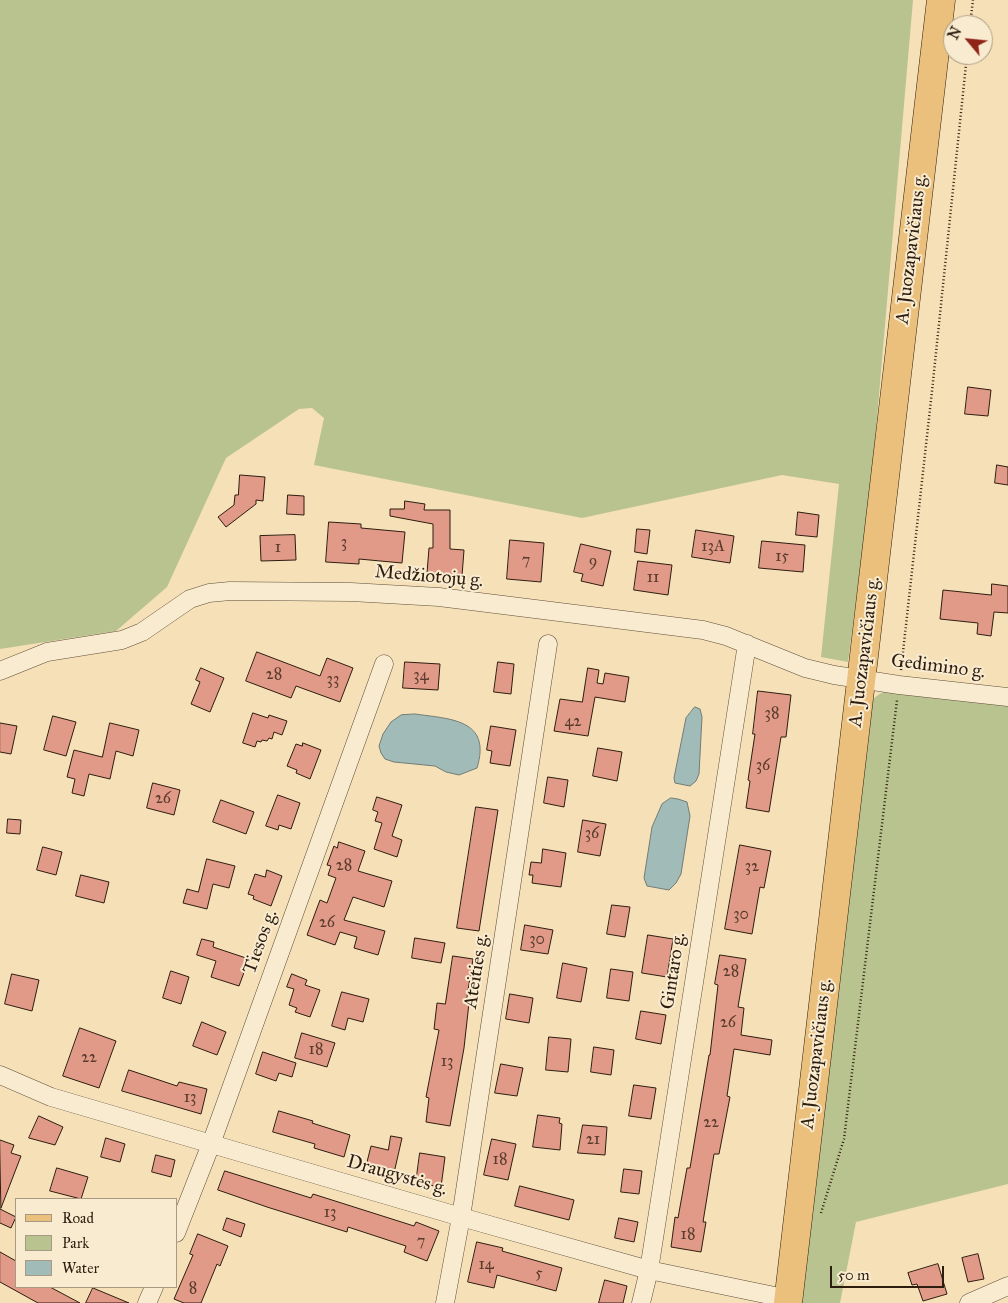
<!DOCTYPE html>
<meta charset="utf-8">
<style>
body{margin:0}
#map{position:relative;width:1008px;height:1303px;overflow:hidden;background:#f6e0b7;font-family:"IM FELL Great Primer",serif}
canvas{display:block}
.legend{position:absolute;left:15px;top:1198px;width:162px;height:90px;box-sizing:border-box;background:#f9ebd0;border:1px solid #a79983;margin:0;padding:6px 9px;list-style:none;font-size:15px;color:#2d1d0f}
.legend li{display:flex;align-items:center;gap:10px;height:25px}
.legend b{width:25px;border:1px solid #a79983}
.north{position:absolute;left:943px;top:15px;width:50px;height:50px;box-sizing:border-box;background:#f9ebd0;border:1px solid #a79983;border-radius:50%;rotate:298deg;font-size:14px;font-weight:700;line-height:20px;text-align:center;color:#2d1d0f}
.north::after{content:'';display:block;margin:auto;width:18px;height:22px;background:#8f2418;clip-path:polygon(50% 0,100% 100%,50% 72%,0 100%)}
.scale{position:absolute;left:830px;top:1266px;width:114px;height:22px;box-sizing:border-box;border:2px solid #2d1d0f;border-top:0;padding-left:6px;font-size:15px;line-height:18px;white-space:nowrap;color:#2d1d0f;-webkit-text-stroke:4px #f9ebd0;paint-order:stroke}
</style>
<div id="map">
<canvas width="1008" height="1303"></canvas>
<ul class="legend">
<li><b style="height:6px;background:#ebc07c"></b>Road</li>
<li><b style="height:14px;background:#b9c390"></b>Park</li>
<li><b style="height:14px;background:#a0bbb8"></b>Water</li>
</ul>
<div class="north">N</div>
<div class="scale">50 m</div>
</div>
<script>
const c = document.querySelector('canvas').getContext('2d');
c.lineJoin = 'round';
function paint(path, color) { c.fillStyle = color; c.fill(path, 'evenodd'); }
function trace(path, color, width, dash) { c.strokeStyle = color; c.lineWidth = width; c.lineCap = dash ? 'butt' : 'round'; c.setLineDash(dash || []); c.stroke(path); }
function drawText(font, color, halo, rows, align = 'center') {
  c.font = font + ' "IM FELL Great Primer",serif'; c.lineWidth = 4; c.setLineDash([]); c.textBaseline = 'middle'; c.strokeStyle = halo; c.fillStyle = color; for (const [text, x, y, turn = 0] of rows) {
    c.save(); c.translate(x, y); c.rotate((+turn || 0) * Math.PI / 180); c.textAlign = isNaN(turn) ? turn : align; if (halo) c.strokeText(text, 0, 0); c.fillText(text, 0, 0); c.restore();
  }
}
paint(new Path2D(`
 M0,0H913L872,476L848,662L821,657L839,484L782,475L582,518L314,465L324,418L312,408L299,409L226,458L167,587L116,631L0,649Z
 M889,691L1008,706V1184L856,1222L840,1303H801L869,705C875,697 879,692 889,691Z`), '#b9c390');
const water = new Path2D(`
 M695,707L700,709L702,717L699,774L696,781L690,786L675,783L674,778L686,718Z
 M415,714C450,719 492,719 477,768L459,775L446,772L435,766L394,762L385,759L381,753L379,746L383,734L391,722L401,715Z
 M671,798L678,799L687,802L690,816L681,874L676,883L669,890L647,886L644,878L652,827L662,804Z`);
paint(water, '#a0bbb8');
trace(water, '#727c74', 1);
const building = new Path2D(`
 M968,387L991,390L988,416L965,414Z
 M997,465L1008,467V485L995,483Z
 M240,475L265,477L263,501L256,500V504L226,527L218,517L234,505L235,495H238Z
 M288,495L304,496V515L287,514Z
 M405,501L425,504L424,510H450V549L464,550L462,576L427,573L429,548H433V524L390,516V509H404Z
 M798,512L819,515L817,537L796,535Z
 M329,522L361,524V528L405,532L402,563L359,559V564L326,562Z
 M637,529L650,530L647,554L635,552Z
 M696,530L734,536L730,563L692,557Z
 M295,535L296,560L261,561L260,536Z
 M510,540L544,543L541,582L507,579Z
 M762,541L805,545L803,572L759,568Z
 M581,544L611,551L603,586L581,581L583,574L574,572Z
 M638,561L672,565L668,595L634,590Z
 M992,584L1008,586V613L994,612L991,636L977,634L978,623L940,619L943,590L991,595Z
 M257,652L320,676L327,658L353,668L340,702L296,686L291,698L246,681Z
 M405,662L440,664L438,690L403,688Z
 M498,662L514,664L511,694L494,692Z
 M201,668L224,678L210,712L191,704L200,682L196,680Z
 M588,668L599,670L597,683L603,684L605,673L629,677L625,702L595,697L588,736L554,731L560,699L582,702Z
 M758,691L791,695L786,737H781L769,812L746,808L750,781L748,780L755,734H753Z
 M253,713L268,718L269,715L287,721L282,735L274,732L272,739L269,738L267,741L262,740L261,742L257,741L255,747L243,743Z
 M53,716L76,722L66,756L44,750Z
 M0,723L17,726L11,754L0,752Z
 M110,723L139,730L133,756L116,751L110,779L89,774L84,796L72,793L75,779L67,777L74,750L102,757Z
 M491,726L516,730L510,766L490,763L492,751L487,750Z
 M303,743L321,750L310,779L296,773L297,770L287,766L296,744L302,746Z
 M598,748L622,752L617,781L593,776Z
 M548,777L568,780L564,807L544,803Z
 M153,783L180,790L174,815L147,808Z
 M278,795L300,803L291,829L279,825L278,830L266,826Z
 M377,797L402,805L392,836L402,840L397,857L374,849L382,823L375,821L378,812L373,810Z
 M221,800L254,812L246,834L213,822Z
 M476,807L498,810L479,931L457,928Z
 M8,819L21,820L20,834L7,833Z
 M583,820L606,824L600,856L578,852Z
 M339,842L365,851L358,871L392,881L384,907L353,897L344,920L385,931L378,955L354,948L357,937L340,932L335,945L307,935L320,900L327,903L336,878L328,875L331,866L327,865L334,846L337,848Z
 M740,845L771,851L764,888L760,887L752,934L725,929Z
 M43,847L62,852L56,875L37,870Z
 M543,849L566,853L561,887L532,883L533,875H529L531,862L541,863Z
 M207,859L235,866L229,888L213,884L207,909L183,903L187,889L198,892Z
 M267,870L282,876L271,906L253,899L254,896L248,894L255,874L265,877Z
 M81,875L109,882L104,903L76,896Z
 M612,905L630,907L625,937L607,934Z
 M525,925L553,930L548,954L521,950Z
 M648,935L673,939L667,977L642,973Z
 M415,938L445,943L441,963L412,958Z
 M202,939L214,942L213,947L249,959L239,986L211,977L216,961L197,955Z
 M720,955L746,959L738,1007L744,1008L741,1035L772,1040L770,1055L734,1049L727,1096L730,1097L719,1154H714L703,1222H706L701,1252L671,1247L675,1217L678,1218L687,1168H690L709,1055H710L718,985L715,984Z
 M453,956L473,959L466,1003H469L464,1048L450,1126L426,1122L429,1098L426,1097L439,1030L434,1029L437,1003L445,1004Z
 M563,963L587,968L581,1002L557,998Z
 M611,969L633,972L629,1001L607,998Z
 M171,971L189,977L181,1004L163,998Z
 M12,974L39,980L32,1011L5,1004Z
 M292,974L307,980L305,985L320,990L310,1017L295,1012L297,1008L289,1005L294,989L287,987Z
 M342,992L369,999L363,1022L348,1018L345,1030L332,1026Z
 M510,994L533,998L529,1023L506,1019Z
 M641,1011L666,1015L661,1044L636,1039Z
 M202,1022L226,1032L217,1055L193,1046Z
 M80,1028L116,1041L99,1088L63,1076Z
 M302,1033L335,1043L327,1067L295,1058Z
 M549,1037L571,1039L568,1072L546,1070Z
 M594,1047L614,1050L611,1075L591,1072Z
 M263,1052L296,1063L292,1077L279,1073L276,1081L256,1074Z
 M501,1064L523,1068L517,1096L495,1093Z
 M129,1070L177,1086L179,1082L207,1089L201,1114L122,1091Z
 M634,1085L656,1088L651,1119L629,1116Z
 M279,1111L313,1121L312,1123L350,1135L344,1157L314,1148L315,1144L273,1132Z
 M538,1115L560,1118L559,1123L562,1124L560,1150L533,1147Z
 M39,1116L63,1127L55,1145L29,1138Z
 M583,1125L607,1127L605,1155L578,1153Z
 M391,1136L402,1138L394,1173L366,1166L371,1146L388,1150Z
 M106,1138L125,1144L120,1162L101,1157Z
 M492,1139L516,1144L508,1180L484,1175Z
 M0,1140L14,1145L11,1153L21,1156L1,1208Z
 M420,1153L445,1157L441,1187L416,1183Z
 M156,1155L175,1160L171,1177L152,1172Z
 M57,1168L88,1177L81,1199L50,1191Z
 M624,1169L642,1171L639,1194L621,1192Z
 M225,1171L311,1198L313,1194L414,1226L416,1222L439,1231L427,1261L404,1252L406,1246L348,1227L347,1232L267,1207L218,1190Z
 M520,1186L574,1200L569,1220L515,1206Z
 M0,1209L16,1217L11,1228L0,1223Z
 M227,1218L245,1224L241,1237L223,1230Z
 M619,1218L638,1222L634,1242L615,1238Z
 M198,1234L228,1246L220,1266L217,1264L201,1303H184L174,1299L193,1255L190,1254Z
 M477,1242L503,1248L502,1251L562,1268L556,1291L497,1275L494,1288L468,1282Z
 M0,1252L16,1261V1287H50L80,1303H38L0,1282Z
 M978,1254L984,1279L968,1282L962,1258Z
 M938,1264L947,1294L923,1301L917,1284L912,1285L908,1273Z
 M605,1280L627,1286L623,1303H599Z
 M93,1288L129,1303H86Z`);
paint(building, '#e19a87');
trace(building, '#2d1d0f', 1);
const minor = new Path2D(`
 M0,671L47,652L122,640L142,632L190,599L209,593L230,591L351,592L439,597L703,630L726,636L805,668L834,675L899,685L1008,697
 M0,1075L51,1097L461,1217L649,1270L789,1299
 M176,1233L211,1144L384,664
 M147,1303L154,1287
 M445,1303L461,1217L548,644
 M641,1303L649,1270L747,644
 M969,1303L1008,1286`);
const primary = new Path2D(`
 M788,1303L941,0`);
trace(minor, '#5f4e39', 19);
trace(primary, '#2d1d0f', 29);
trace(new Path2D(`
 M970,25L973,0
 M901,670L932,391L967,55
 M821,1213L844,1139L897,700`), '#2d1d0f', 2.5, [1, 2.5]);
trace(minor, '#f9ebd0', 18);
trace(primary, '#ebc07c', 28);
drawText('16px', '#5a3c2d', null, [
 ["3",344,543],
 ["13A",713,547],
 ["1",278,548],
 ["15",782,557],
 ["7",526,561],
 ["9",593,562],
 ["11",653,578],
 ["28",274,675],
 ["34",421,676],
 ["33",333,680],
 ["38",772,714],
 ["42",573,722],
 ["36",763,766],
 ["26",163,799],
 ["36",592,834],
 ["28",344,866],
 ["32",752,867],
 ["30",741,915],
 ["26",327,923],
 ["30",537,940],
 ["28",731,972],
 ["26",728,1023],
 ["18",316,1050],
 ["22",89,1058],
 ["13",447,1062],
 ["13",190,1098],
 ["22",711,1123],
 ["21",593,1140],
 ["18",500,1160],
 ["13",330,1213],
 ["18",688,1235],
 ["7",421,1242],
 ["14",486,1265],
 ["5",539,1274],
 ["8",193,1289]
]);
drawText('19px', '#2d1d0f', '#f9ebd0', [
 ["A. Juozapavičiaus g.",912,249,-83],
 ["Medžiotojų g.",429,577,5],
 ["A. Juozapavičiaus g.",865,652,-83],
 ["Gedimino g.",938,667,7],
 ["Tiesos g.",261,942,-70],
 ["Ateities g.",477,971,-81],
 ["Gintaro g.",674,971,-81],
 ["A. Juozapavičiaus g.",817,1054,-83],
 ["Draugystės g.",397,1176,16]
]);
</script>
